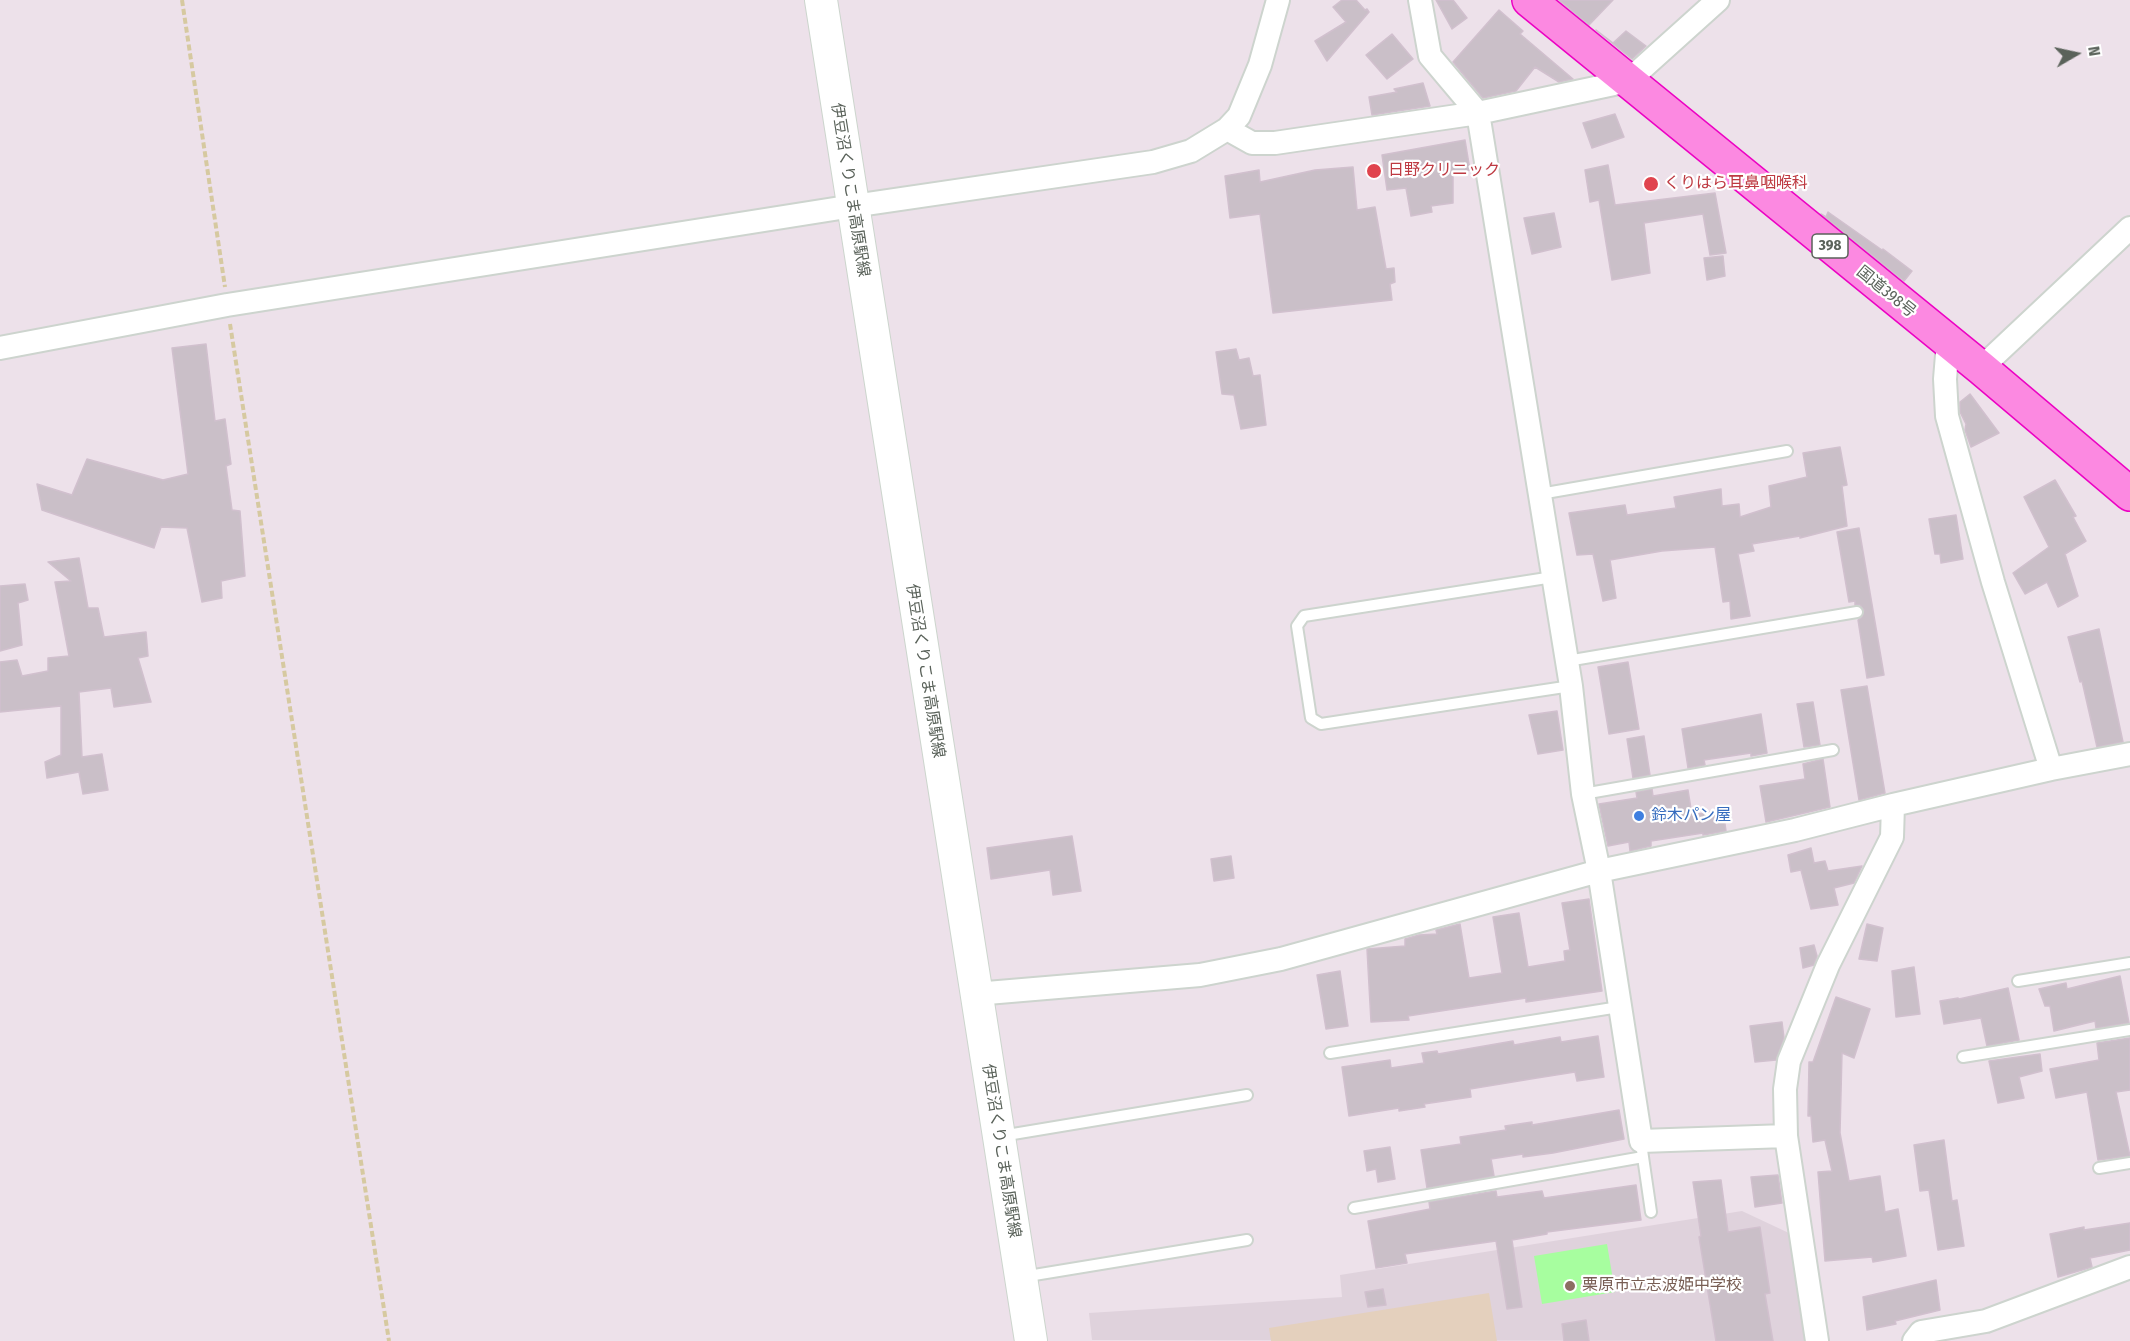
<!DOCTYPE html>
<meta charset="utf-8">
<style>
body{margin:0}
#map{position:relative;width:2130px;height:1341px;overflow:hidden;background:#ede1ea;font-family:"Fira Sans Condensed",sans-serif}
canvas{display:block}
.north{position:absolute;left:2046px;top:24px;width:60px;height:60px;-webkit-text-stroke:4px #fff;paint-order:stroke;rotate:81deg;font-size:16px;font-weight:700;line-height:24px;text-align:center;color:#5a625a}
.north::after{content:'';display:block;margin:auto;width:21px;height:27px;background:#5a625a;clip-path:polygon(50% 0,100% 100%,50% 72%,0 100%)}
</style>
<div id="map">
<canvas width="2130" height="1341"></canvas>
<div class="north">N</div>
</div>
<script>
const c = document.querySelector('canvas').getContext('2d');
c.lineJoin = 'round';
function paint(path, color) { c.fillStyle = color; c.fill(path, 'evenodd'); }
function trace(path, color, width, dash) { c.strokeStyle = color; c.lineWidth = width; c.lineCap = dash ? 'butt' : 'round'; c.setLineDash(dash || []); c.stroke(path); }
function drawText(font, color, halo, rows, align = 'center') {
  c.font = font + ' "Fira Sans Condensed","Noto Sans JP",sans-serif'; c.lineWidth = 4.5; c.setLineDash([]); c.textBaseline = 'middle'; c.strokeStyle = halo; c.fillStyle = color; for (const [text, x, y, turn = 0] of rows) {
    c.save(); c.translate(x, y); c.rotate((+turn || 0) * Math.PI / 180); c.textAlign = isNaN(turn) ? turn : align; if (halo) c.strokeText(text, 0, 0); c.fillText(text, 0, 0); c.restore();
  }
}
paint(new Path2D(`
 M1742,1211L1791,1234L1807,1341L1092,1340L1089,1313L1342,1297L1340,1275Z`), '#dfd2dc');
paint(new Path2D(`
 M1489,1293L1497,1341H1271L1269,1328Z`), '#e4d0bd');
paint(new Path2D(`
 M1607,1244L1615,1292L1542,1304L1534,1256Z`), '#a7fe9f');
const building = new Path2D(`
 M1342,0H1356L1365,10L1367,9L1369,12L1327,61L1315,41L1346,22L1333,7Z
 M1436,0H1453L1467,18L1452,29Z
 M1559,0H1613L1589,25Z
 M1499,10L1523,31L1520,34L1573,79L1559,82L1535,67L1516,91L1483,98L1453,62Z
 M1596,30L1613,43L1626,31L1646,46L1632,59Z
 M1392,34L1413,59L1387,79L1366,55Z
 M1423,83L1430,106L1372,115L1369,97L1397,92L1394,89Z
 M1615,114L1624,137L1592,148L1583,123Z
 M1465,140L1470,170L1453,173V203L1431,206L1432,212L1411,216L1406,188L1387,190L1382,155Z
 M1608,165L1615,205L1715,193L1726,253L1710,255L1703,214L1644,223L1650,273L1612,280L1599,200L1590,202L1585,170Z
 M1353,167L1357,210L1375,207L1386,269L1394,268L1395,282L1390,284L1392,300L1273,313L1260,214L1230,218L1225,176L1259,170L1260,182L1315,170Z
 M1828,212L1882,250L1883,249L1912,271L1904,281L1821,214L1826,217Z
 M1554,213L1561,247L1532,254L1524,218Z
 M1723,256L1725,276L1707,280L1704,258Z
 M206,344L215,421L225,419L231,464L226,466L232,510L240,511L245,576L221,581L222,598L202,602L187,528L161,527L154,548L42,510L37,484L72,495L87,459L163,480L188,474L172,348Z
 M1236,349L1239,360L1249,358L1253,376L1260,375L1266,425L1241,429L1234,395L1222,394L1216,352Z
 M1970,394L1999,433L1971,447L1965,430L1966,424L1960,412V402Z
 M1840,447L1847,485L1842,486L1847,526L1800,538V536L1752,544L1754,551L1738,554L1750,616L1731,619L1730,601L1723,602L1715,547L1662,551L1610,560L1616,598L1603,601L1593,554L1577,555L1569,513L1625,505L1627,515L1676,508L1674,497L1721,489L1722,506L1739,504L1740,517L1771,507L1769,486L1807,477L1803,453Z
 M2055,480L2076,516L2073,517L2086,541L2065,554L2078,596L2058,607L2047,582L2025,594L2013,573L2049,547L2024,497Z
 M1956,515L1963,559L1941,563L1940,554H1935L1929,519Z
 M1859,528L1884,675L1867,678L1858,620L1862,617L1864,610L1860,605H1855V601L1849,602L1837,532Z
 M79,558L88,608H98L104,637L146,632L148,656L138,658L151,702L114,707L111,688L79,692L82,757L102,754L108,790L83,794L79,772L47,778L45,762L61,755V706L0,712V662L17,660L22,676L48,671V658L69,656L55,582L71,581L48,562Z
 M25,584L28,600L18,603L22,645L0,651V586Z
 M2099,629L2123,742L2097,747L2082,681L2080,682L2068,637Z
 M1628,662L1639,729L1609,734L1598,667Z
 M1867,686L1885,793L1859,800L1841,690Z
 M1813,702L1820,745L1804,747L1797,704Z
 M1557,711L1563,750L1538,754L1529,715Z
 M1761,714L1767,753L1751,756V753L1704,760L1705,765L1688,768L1682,729Z
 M1644,736L1650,775L1633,778L1627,739Z
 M1823,759L1830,807L1766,822L1760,786L1805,779L1803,764Z
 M1652,789L1653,796L1688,790L1692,815L1723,810L1726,831L1703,835V833L1651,841V846L1630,851L1629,842L1608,846L1599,804L1637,798L1636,792Z
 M1072,836L1081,891L1053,895L1050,870L991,879L987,848Z
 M1811,848L1814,863L1825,861L1828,871L1862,866L1854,883L1834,888L1838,905L1811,909L1801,870L1791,872L1788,855Z
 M1231,856L1234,878L1214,881L1211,859Z
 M1589,899L1602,991L1526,1002V998L1408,1016L1409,1020L1371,1022L1367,949L1405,946V939L1419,935L1437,934L1436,930L1460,924L1469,978L1502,973L1493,917L1519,913L1528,967L1565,961L1564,951L1570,950L1562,903Z
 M1867,924L1883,928L1877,961L1859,959Z
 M1814,945L1817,956L1814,965L1803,968L1800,948Z
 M1914,967L1920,1014L1896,1017L1892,971Z
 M1340,971L1348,1026L1326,1029L1317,975Z
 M2120,976L2129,1023L2096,1028L2095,1021L2054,1031L2050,1006H2045L2039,989L2066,983L2067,989Z
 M2008,988L2019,1040L1987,1046L1981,1018L1944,1024L1940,1001L1958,998L1959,999Z
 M1836,997L1870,1009L1854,1058L1842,1053L1840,1133L1849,1181L1880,1176L1885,1212L1898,1209L1906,1256L1873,1262L1872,1257L1825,1261L1818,1172L1832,1171L1825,1140L1813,1142L1811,1116H1808L1809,1062H1813Z
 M1782,1022L1784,1038L1776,1060L1755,1062L1750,1026Z
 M1598,1036L1604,1077L1577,1081L1575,1072L1537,1078L1470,1089L1471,1097L1424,1104L1425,1107L1399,1111V1108L1349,1116L1342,1067L1390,1060L1391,1068L1424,1063L1422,1053L1437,1051L1438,1054L1513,1041L1514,1045L1560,1037L1561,1042Z
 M2130,1038V1090L2116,1092L2130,1156L2098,1160L2087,1092L2056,1098L2050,1069L2099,1060L2097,1043Z
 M2040,1054L2042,1071L2019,1077L2024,1098L1998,1103L1989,1061Z
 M1619,1110L1624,1139L1553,1153L1523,1157V1154L1491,1159L1494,1176L1427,1188L1421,1150L1461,1144L1460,1137L1506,1130L1505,1126L1532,1122V1125Z
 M1944,1140L1952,1201L1957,1200L1964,1246L1938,1250L1929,1190L1920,1191L1914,1145Z
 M1390,1147L1395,1179L1378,1182L1376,1169L1367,1171L1364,1151Z
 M1778,1175L1782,1203L1755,1207L1751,1177Z
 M1721,1180L1728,1232L1760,1227L1770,1293L1765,1294L1773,1341H1716L1699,1237L1701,1236L1693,1182Z
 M1636,1185L1641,1220L1547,1232V1234L1512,1240L1522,1307L1507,1309L1496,1241L1405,1254L1407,1263L1376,1268L1368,1221L1430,1209L1429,1202L1496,1191L1497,1197L1542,1191L1544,1198Z
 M2130,1223V1250L2090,1258L2092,1267L2058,1277L2050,1234L2084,1227V1230Z
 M1936,1280L1940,1310L1895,1321L1896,1324L1867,1330L1863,1297Z
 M1383,1289L1386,1305L1368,1307L1365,1292Z
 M1586,1320L1589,1341H1564L1562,1324Z`);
paint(building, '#cabfc8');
trace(building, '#d1c0ce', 1.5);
const lane = new Path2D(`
 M1540,494L1787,451
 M1553,577L1304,616L1297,626L1311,718L1321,724L1571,686
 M1567,661L1857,612
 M1583,794L1833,750
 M2018,981L2130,963
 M1330,1053L1619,1007
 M1963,1057L2130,1030
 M1001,1136L1247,1095
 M1642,1150L1651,1212
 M2099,1168L2130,1163
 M1354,1208L1643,1157
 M1022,1277L1247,1240`);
const street = new Path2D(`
 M1420,0L1430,56L1478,113L1571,686L1583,794L1599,871L1641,1141L1786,1136
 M1227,129L1252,143H1275L1478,113L1628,81L1718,0
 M1948,343L1945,379L1947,416L1993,582L2051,769
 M0,348L227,305L853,206L1153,162L1191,151L1227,129L1239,116L1260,65L1278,0
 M1981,368L2130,228
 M975,994L1200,975L1281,959L1599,871L1795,830L1893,805L2051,769L2130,754
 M1817,1341L1786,1136L1785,1089L1789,1061L1828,965L1892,837L1893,805
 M1914,1341L1921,1332L1986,1321L2130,1267`);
const secondary = new Path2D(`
 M821,0L1031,1341`);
const highway = new Path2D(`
 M1529,0L1981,368L2130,494`);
trace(lane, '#cdd4ce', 14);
trace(street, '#cdd4ce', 26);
trace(secondary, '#ccd5cd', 34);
trace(highway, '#ec02c3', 36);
trace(new Path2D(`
 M182,0L225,287
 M230,324L389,1341`), '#d6c9a0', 4, [6, 3]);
trace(lane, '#fff', 10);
trace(street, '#fff', 22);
trace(secondary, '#fff', 32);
trace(highway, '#fc89e1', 33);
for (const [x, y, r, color] of [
 [1374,171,8,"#e0444e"],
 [1651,184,8,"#e0444e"],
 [1639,816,6,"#3f7fe0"],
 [1570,1286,6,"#8d6e63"]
]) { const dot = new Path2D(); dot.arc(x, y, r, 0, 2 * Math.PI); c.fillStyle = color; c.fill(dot); trace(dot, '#fff', 2); }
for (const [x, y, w] of [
 [1830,246,36]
]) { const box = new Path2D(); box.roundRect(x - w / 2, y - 12, w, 24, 4.5); c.fillStyle = '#fff'; c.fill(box); trace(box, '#5a625a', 1.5); }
drawText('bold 15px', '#5a625a', null, [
 ["398",1830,246]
]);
drawText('16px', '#be3a42', '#fff', [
 ["日野クリニック",1388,171],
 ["くりはら耳鼻咽喉科",1664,184]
], 'left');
drawText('16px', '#5a625a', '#fff', [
 ["伊豆沼くりこま高原駅線",850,190,81],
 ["国道398号",1886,292,39],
 ["伊豆沼くりこま高原駅線",925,671,81],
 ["伊豆沼くりこま高原駅線",1001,1151,81]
]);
drawText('16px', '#366cbe', '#fff', [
 ["鈴木パン屋",1651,816]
], 'left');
drawText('16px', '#785e54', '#fff', [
 ["栗原市立志波姫中学校",1582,1286]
], 'left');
</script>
